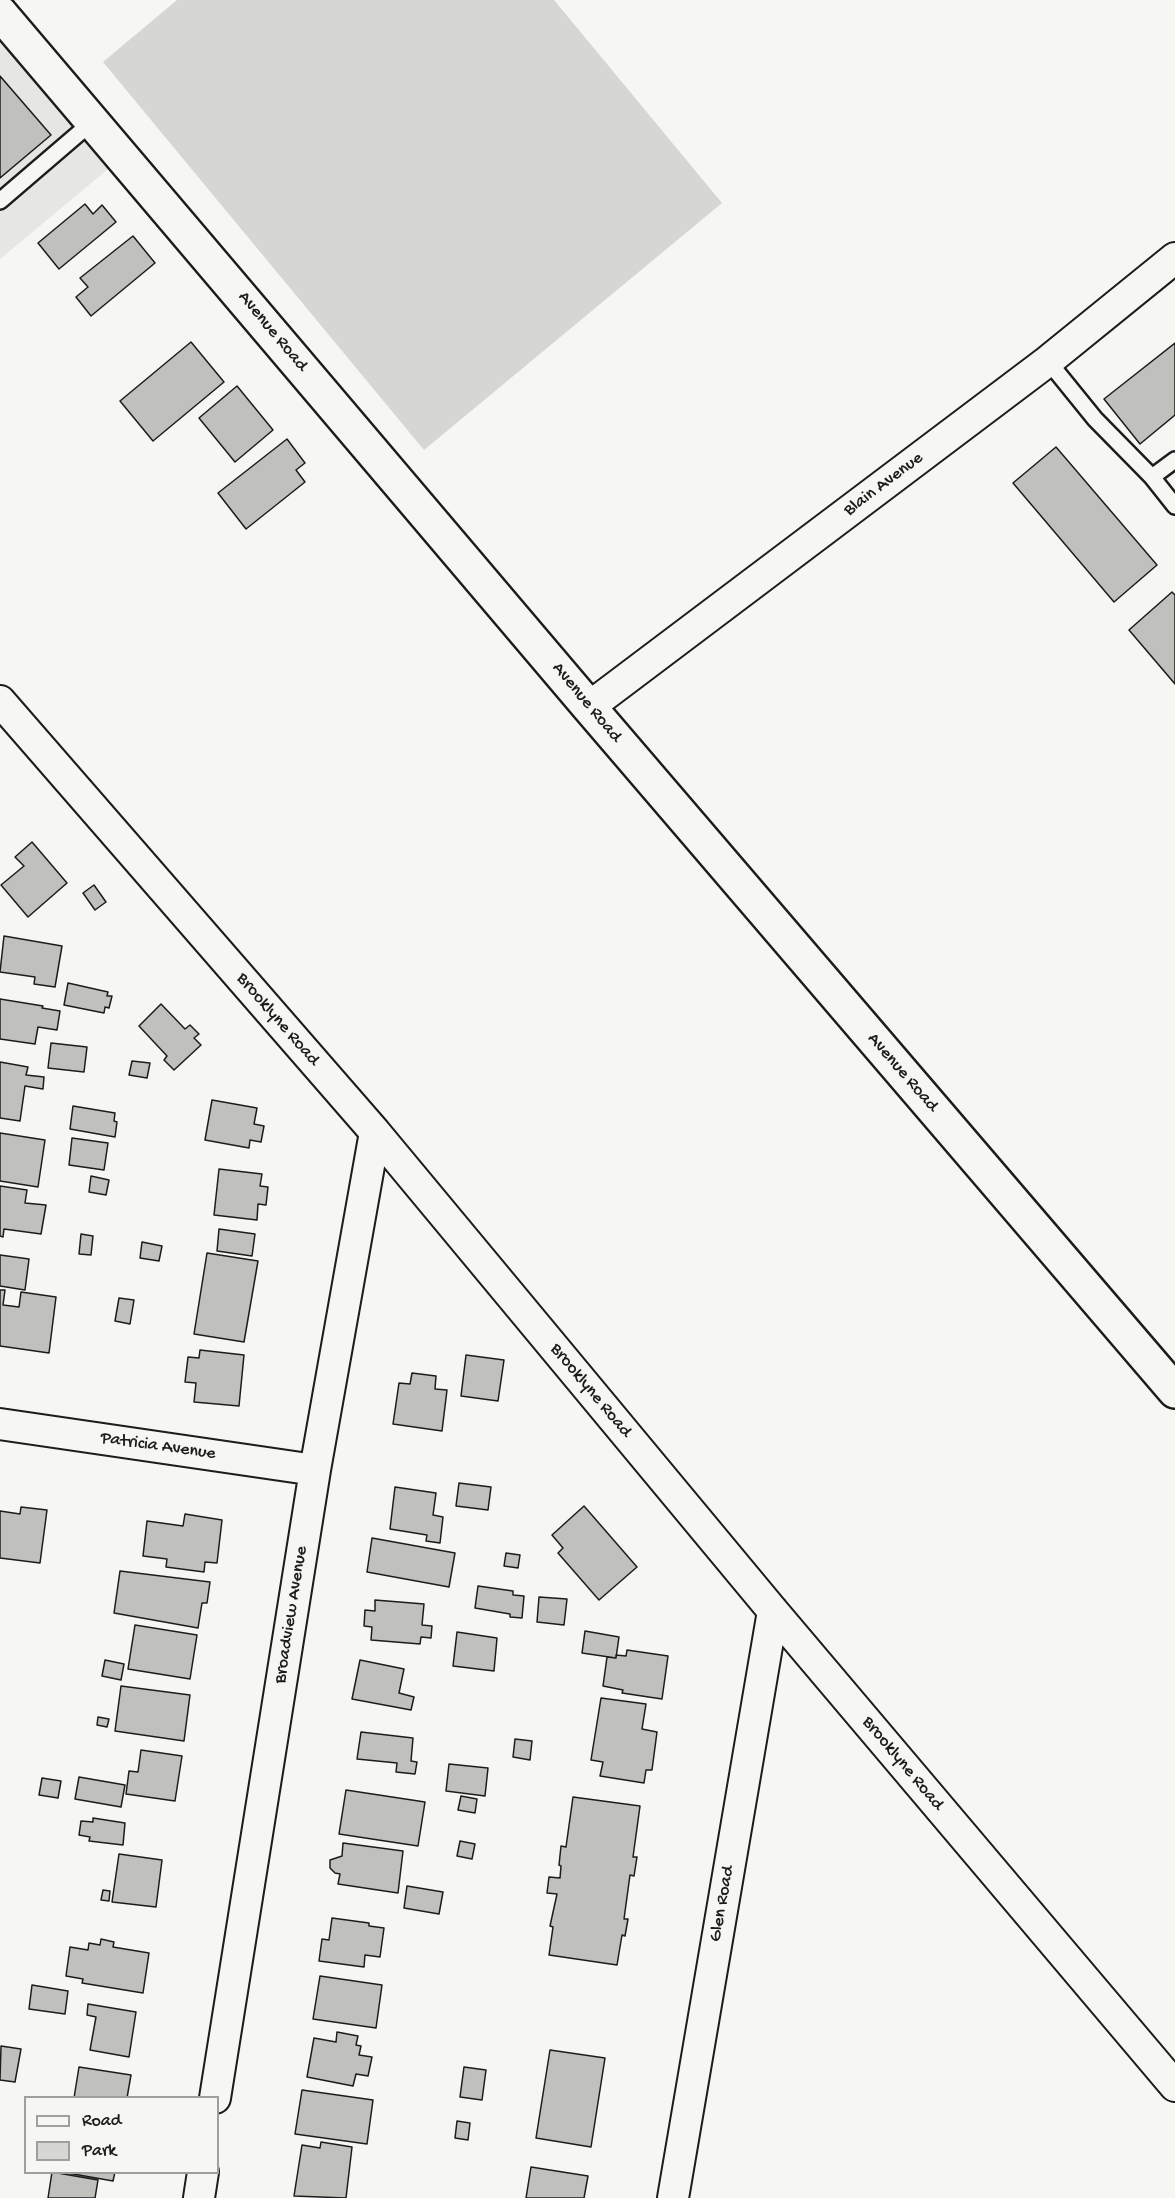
<!DOCTYPE html>
<style>
body{margin:0}
#map{position:relative;width:1175px;height:2198px;overflow:hidden;background:#f6f6f2;font-family:"Gochi Hand",sans-serif}
canvas{display:block}
.legend{position:absolute;left:24px;top:2096px;width:195px;height:78px;box-sizing:border-box;background:#f6f6f2;border:2px solid #9f9f9c;margin:0;padding:8px 10px;list-style:none;font-size:18px;color:#1c1c1c}
.legend li{display:flex;align-items:center;gap:12px;height:30px}
.legend b{width:30px;border:2px solid #9f9f9c}
</style>
<div id="map">
<canvas width="1175" height="2198"></canvas>
<ul class="legend">
<li><b style="height:8px;background:#f6f6f2"></b>Road</li>
<li><b style="height:16px;background:#d6d6d2"></b>Park</li>
</ul>
</div>
<script>
const c = document.querySelector('canvas').getContext('2d');
c.lineJoin = 'round';
function paint(path, color) { c.fillStyle = color; c.fill(path, 'evenodd'); }
function trace(path, color, width, dash) { c.strokeStyle = color; c.lineWidth = width; c.lineCap = dash ? 'butt' : 'round'; c.setLineDash(dash || []); c.stroke(path); }
function drawText(font, color, halo, rows, align = 'center') {
  c.font = font + ' "Gochi Hand",sans-serif'; c.lineWidth = 5; c.setLineDash([]); c.textBaseline = 'middle'; c.strokeStyle = halo; c.fillStyle = color; for (const [text, x, y, turn = 0] of rows) {
    c.save(); c.translate(x, y); c.rotate((+turn || 0) * Math.PI / 180); c.textAlign = isNaN(turn) ? turn : align; if (halo) c.strokeText(text, 0, 0); c.fillText(text, 0, 0); c.restore();
  }
}
paint(new Path2D(`
 M0,42L108,169L0,259Z`), '#e6e6e2');
paint(new Path2D(`
 M177,0H554L722,203L424,450L103,62Z`), '#d6d6d2');
const building = new Path2D(`
 M0,76L51,135L0,178Z
 M85,204L93,214L102,205L116,222L59,269L38,243Z
 M133,236L155,263L91,316L76,297L88,287L80,278Z
 M191,342L224,382L153,441L120,401Z
 M1175,343V415L1140,444L1104,399Z
 M237,386L273,430L235,462L199,418Z
 M287,439L305,463L296,470L305,482L246,529L218,493Z
 M1056,447L1157,565L1114,602L1013,483Z
 M1172,592L1175,595V684L1129,630Z
 M32,842L67,883L28,917L1,885L24,866L15,857Z
 M94,885L106,902L95,910L83,893Z
 M4,936L62,946L55,987L34,984L35,977L0,972Z
 M68,983L108,992L107,996H112L109,1008L105,1007L104,1013L64,1005Z
 M0,999L43,1006L42,1008L60,1011L57,1030L38,1027L35,1044L0,1039Z
 M161,1004L185,1029L190,1025L199,1034L194,1038L201,1045L174,1070L164,1060L167,1056L139,1026Z
 M51,1043L87,1047L84,1072L48,1068Z
 M132,1061L150,1063L147,1078L129,1075Z
 M0,1062L28,1067L26,1075L44,1077L43,1089L25,1086L20,1121L0,1118Z
 M212,1100L257,1108L254,1124L264,1126L261,1142L250,1140L249,1148L205,1140Z
 M73,1106L115,1113L114,1121L117,1122L115,1137L70,1129Z
 M0,1133L45,1140L38,1187L0,1181Z
 M72,1138L108,1143L104,1170L69,1165Z
 M219,1169L262,1174L260,1186L268,1187L266,1205L258,1204L257,1220L214,1215Z
 M91,1176L109,1180L106,1195L89,1192Z
 M0,1186L27,1190L25,1203L46,1205L41,1234L4,1229L3,1237L0,1236Z
 M219,1229L255,1234L252,1256L217,1251Z
 M81,1234L93,1236L91,1255L79,1254Z
 M142,1242L162,1246L159,1261L140,1258Z
 M207,1253L258,1261L244,1342L194,1334Z
 M0,1255L29,1259L25,1290L0,1286Z
 M0,1290H5L3,1305L19,1307L21,1292L56,1297L49,1353L0,1346Z
 M119,1298L134,1300L130,1324L115,1321Z
 M200,1350L244,1355L239,1406L194,1402L196,1383L185,1382L188,1357L199,1358Z
 M466,1355L504,1360L498,1401L461,1396Z
 M412,1373L436,1376L435,1389L447,1390L442,1431L393,1424L399,1383L410,1384Z
 M459,1483L491,1487L488,1510L456,1506Z
 M395,1487L436,1493L433,1515L443,1517L440,1543L426,1541L427,1535L390,1529Z
 M584,1506L637,1567L599,1600L558,1553L563,1548L552,1535Z
 M21,1507L47,1510L40,1563L0,1558V1511L20,1514Z
 M185,1514L222,1520L217,1563L205,1562L204,1572L166,1567L167,1559L143,1556L147,1521L183,1526Z
 M372,1538L455,1553L449,1587L367,1572Z
 M506,1553L520,1555L518,1568L504,1566Z
 M120,1571L210,1582L207,1603H202L198,1628L114,1613Z
 M478,1586L513,1591V1595L524,1596L522,1618L510,1617V1614L475,1608Z
 M539,1597L567,1599L564,1625L537,1622Z
 M375,1600L424,1604L422,1625L432,1626L431,1638L421,1637L420,1644L371,1640L372,1627L364,1626L365,1610L375,1611Z
 M135,1625L197,1635L190,1679L128,1669Z
 M585,1631L619,1637L616,1658L582,1653Z
 M457,1632L497,1638L494,1671L453,1666Z
 M627,1650L668,1656L662,1699L622,1693L623,1690L603,1686L607,1657L616,1658V1655L626,1656Z
 M105,1660L124,1664L121,1680L102,1676Z
 M360,1660L404,1669L399,1693L414,1697L411,1710L352,1699Z
 M121,1686L190,1695L184,1741L115,1731Z
 M601,1698L646,1704L642,1729L657,1732L652,1770H646L644,1783L600,1776L603,1762L591,1760Z
 M98,1717L109,1719L107,1727L97,1725Z
 M361,1732L413,1738L411,1761L417,1762L415,1774L396,1772L397,1763L357,1759Z
 M515,1739L532,1741L530,1760L513,1757Z
 M141,1750L182,1756L175,1801L126,1794L129,1771L138,1772Z
 M449,1764L488,1768L485,1796L446,1791Z
 M79,1777L125,1785L121,1807L75,1799Z
 M42,1778L61,1781L58,1798L39,1795Z
 M346,1790L425,1802L418,1846L339,1834Z
 M461,1796L477,1799L475,1813L458,1810Z
 M573,1797L640,1806L633,1857H637L634,1876L630,1875L624,1919H628L625,1936L622,1935L617,1965L549,1955L553,1927L550,1926L557,1894L547,1893L549,1877L560,1878L561,1866L559,1865L561,1846L566,1847Z
 M93,1818L125,1823L123,1845L89,1841L90,1837L79,1835L81,1821L93,1822Z
 M460,1841L475,1844L472,1859L457,1856Z
 M343,1843L403,1851L398,1893L338,1884L340,1874L335,1873L330,1868V1860L342,1856Z
 M119,1854L162,1860L156,1907L112,1902Z
 M407,1886L443,1892L439,1914L404,1908Z
 M103,1890L110,1891L109,1901L101,1900Z
 M332,1918L369,1923V1926L384,1928L380,1957L365,1955L364,1967L319,1961L322,1939L329,1940Z
 M101,1939L114,1942L113,1947L149,1953L143,1993L82,1983L83,1979L66,1976L70,1947L88,1950L89,1943L100,1945Z
 M320,1976L382,1985L376,2028L313,2019Z
 M32,1985L68,1991L65,2014L29,2009Z
 M88,2004L136,2012L129,2057L90,2050L96,2017L87,2015Z
 M337,2032L358,2036L356,2045L361,2046L359,2055L372,2057L368,2076L356,2074L353,2086L307,2077L314,2038L336,2042Z
 M1,2046L21,2049L15,2082L0,2080Z
 M550,2050L605,2058L591,2147L536,2138Z
 M79,2067L131,2075L127,2098H74Z
 M464,2067L486,2070L482,2100L460,2097Z
 M302,2090L373,2100L367,2144L295,2134Z
 M457,2121L470,2123L468,2140L455,2138Z
 M321,2142L352,2147L346,2198L294,2196L302,2145L320,2148Z
 M531,2167L588,2176L584,2198H526Z
 M52,2172L98,2180L95,2198H48Z
 M62,2172H115L113,2181Z`);
paint(building, '#c0c0bd');
trace(building, '#1c1c1c', 1.5);
const lane = new Path2D(`
 M0,201L92,122
 M1048,361L1095,419L1152,477L1175,506
 M1152,477L1175,460`);
const street = new Path2D(`
 M0,701L375,1132L773,1611L1175,2086
 M589,707L1048,361L1175,258
 M0,1424L315,1470
 M215,2098L315,1470L375,1132
 M199,2198L203,2172
 M673,2198L773,1611`);
const secondary = new Path2D(`
 M0,13L589,707L1175,1391`);
trace(lane, '#1c1c1c', 20);
trace(street, '#1c1c1c', 34);
trace(secondary, '#1c1c1c', 38);
trace(lane, '#f6f6f2', 15);
trace(street, '#f6f6f2', 30);
trace(secondary, '#f6f6f2', 33);
drawText('18px', '#1c1c1c', '#f6f6f2', [
 ["Avenue Road",272,332,50],
 ["Blain Avenue",884,485,-37],
 ["Avenue Road",586,703,50],
 ["Brooklyne Road",277,1020,49],
 ["Avenue Road",902,1073,49],
 ["Brooklyne Road",590,1391,50],
 ["Patricia Avenue",158,1447,8],
 ["Broadview Avenue",292,1615,-81],
 ["Brooklyne Road",902,1764,50],
 ["Glen Road",723,1904,-80]
]);
</script>
